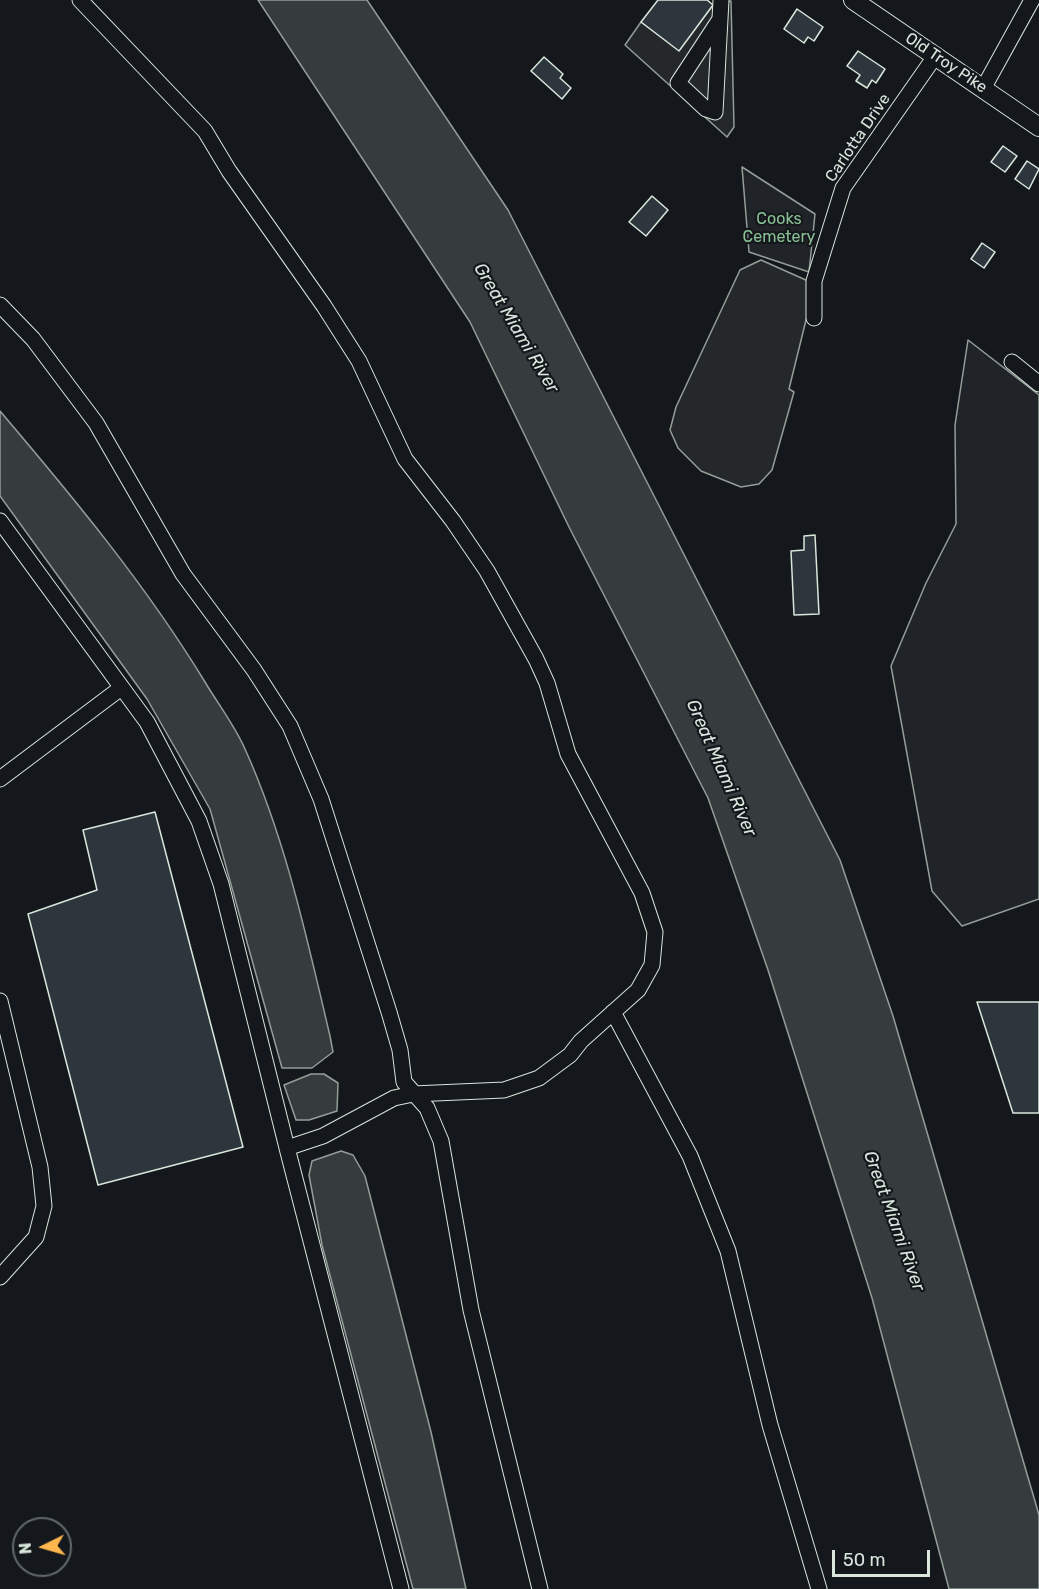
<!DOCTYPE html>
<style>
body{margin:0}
#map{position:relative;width:1039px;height:1589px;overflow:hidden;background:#14181c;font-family:Rubik,sans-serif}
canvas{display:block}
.north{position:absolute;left:12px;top:1517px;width:60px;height:60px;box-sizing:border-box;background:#14181c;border:2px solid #626a69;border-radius:50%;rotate:265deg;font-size:16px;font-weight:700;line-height:24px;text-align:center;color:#d8e6dc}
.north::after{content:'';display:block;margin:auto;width:21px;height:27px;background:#ffb74d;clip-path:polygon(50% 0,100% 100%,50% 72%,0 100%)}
.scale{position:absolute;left:832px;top:1550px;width:98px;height:27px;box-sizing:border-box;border:3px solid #d8e6dc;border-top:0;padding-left:8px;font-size:18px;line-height:21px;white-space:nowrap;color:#d8e6dc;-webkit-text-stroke:4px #14181c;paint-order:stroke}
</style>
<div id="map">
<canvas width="1039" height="1589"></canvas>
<div class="north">N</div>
<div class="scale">50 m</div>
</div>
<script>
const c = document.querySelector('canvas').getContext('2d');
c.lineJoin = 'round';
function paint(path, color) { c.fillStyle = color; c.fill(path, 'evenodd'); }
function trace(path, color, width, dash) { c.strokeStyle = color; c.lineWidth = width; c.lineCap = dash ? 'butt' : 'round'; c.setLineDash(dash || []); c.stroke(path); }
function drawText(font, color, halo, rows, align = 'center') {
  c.font = font + ' Rubik,sans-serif'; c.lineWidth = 4.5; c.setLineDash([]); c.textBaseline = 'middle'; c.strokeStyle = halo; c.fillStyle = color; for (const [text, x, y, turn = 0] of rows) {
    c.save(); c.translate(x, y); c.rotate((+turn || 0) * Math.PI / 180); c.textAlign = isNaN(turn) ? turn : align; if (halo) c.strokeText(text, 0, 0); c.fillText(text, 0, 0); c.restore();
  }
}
const green = new Path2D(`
 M742,167L815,214L809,272L749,252Z
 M968,340L1039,395V899L962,926L932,891L891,666L926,583L956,524L955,425Z`);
paint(green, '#202428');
trace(green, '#939e99', 1.5);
const parking = new Path2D(`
 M731,1L734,127L727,137L625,45L641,22L679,50L713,5Z
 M761,260L808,281L807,316L789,389L794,392L772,470L759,484L741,487L701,471L678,448L670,430L676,407L740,270Z`);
paint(parking, '#24282b');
trace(parking, '#939e99', 1.5);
const water = new Path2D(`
 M258,0H367L508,210L840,860L893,1016L1039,1515V1589H949L872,1298L768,970L708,798L569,527L470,322Z
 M0,411C73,497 146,585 205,682C218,704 235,726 245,749C286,840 307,939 330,1036L333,1052L312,1068H282L210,809L147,699L0,496Z
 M311,1074H324L338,1083L337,1111L309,1120H296L284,1085Z
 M341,1151L353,1155L365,1176L431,1432L466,1589H413L322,1245L309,1175L312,1161Z`);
paint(water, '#363b3e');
trace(water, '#939e99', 1.5);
const building = new Path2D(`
 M658,0H707L713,5L679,51L641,22Z
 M797,9L823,27L814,41L808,37L804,43L784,29Z
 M858,51L885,69L876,83L872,80L867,88L856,81L860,75L847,66Z
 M544,57L563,74L560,78L571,88L562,99L531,71Z
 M1003,146L1017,156L1005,172L991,162Z
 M1027,161L1039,169L1029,189L1015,179Z
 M652,196L668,210L646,236L629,222Z
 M982,243L995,252L984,268L971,259Z
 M815,535L819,614L794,615L791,551L804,550V536Z
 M155,812L243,1147L98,1185L28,914L97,890L83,830Z
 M977,1002H1039V1113H1013Z`);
paint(building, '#2c363c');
trace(building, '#d8e6dc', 1.5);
const minor = new Path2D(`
 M80,0L205,131L229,171L324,306L359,361L405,459L453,521L487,571L536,659L547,683L568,754L642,893L655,932L652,965L638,990L581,1041L570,1055L539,1078L504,1090L413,1094L394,1098L323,1136L287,1148L401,1589
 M720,19L678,83L706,109L715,112L721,0
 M984,87L1032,0
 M0,305L33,339L96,423L183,574L254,670L290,726L321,799L389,1012L400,1050L404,1082L427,1108L441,1141L471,1310L540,1589
 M814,318V281L843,188L936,55
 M1012,362L1039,384
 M0,521L147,722L199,821L221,884L287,1148
 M0,779L121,688
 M0,1001L40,1167L44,1206L36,1237L0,1277
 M613,1012L690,1156L728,1251L770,1425L819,1589`);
const major = new Path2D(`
 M853,0L1039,127`);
trace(minor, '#d8e6dc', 17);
trace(major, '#d8e6dc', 20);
trace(minor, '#14181c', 15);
trace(major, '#14181c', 18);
drawText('16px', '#d8e6dc', '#14181c', [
 ["Old Troy Pike",946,63,34],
 ["Carlotta Drive",858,138,-56]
]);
drawText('16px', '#8ac095', '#14181c', [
 ["Cooks",779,219],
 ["Cemetery",779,237]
]);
drawText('italic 18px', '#d8e6dc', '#14181c', [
 ["Great Miami River",516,328,59],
 ["Great Miami River",721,768,66],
 ["Great Miami River",894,1221,70]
]);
</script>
